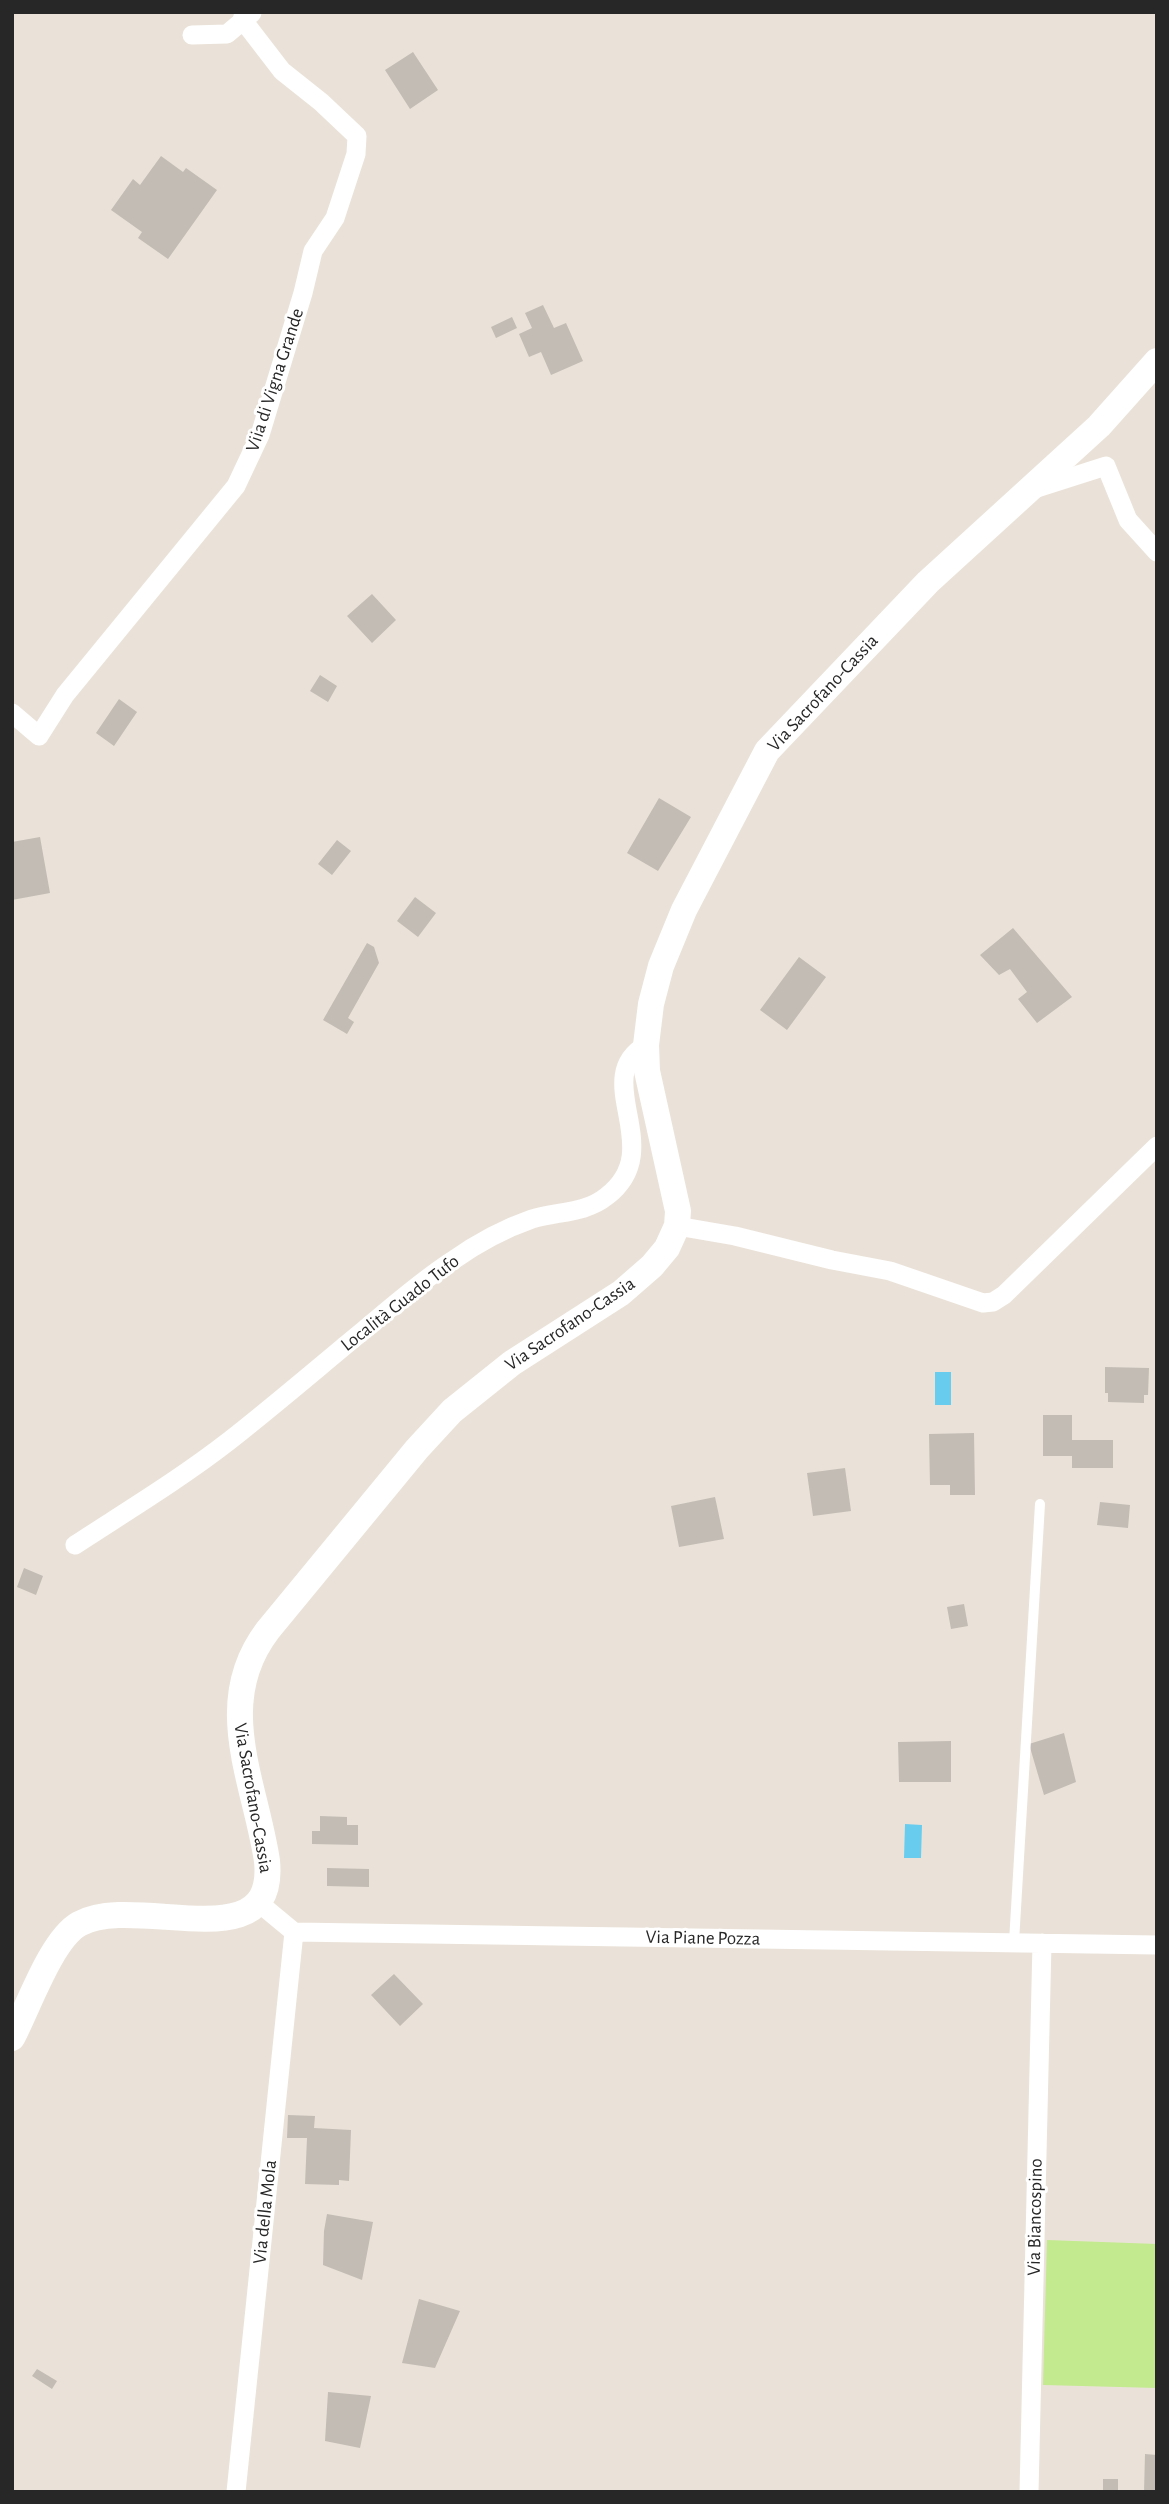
<!DOCTYPE html>
<meta charset="utf-8">
<style>
body{margin:0}
#map{position:relative;width:1169px;height:2504px;overflow:hidden;background:#eae2d8;font-family:"Alegreya Sans",sans-serif}
canvas{display:block}
.frame{position:absolute;inset:0;border:14px solid #272727;pointer-events:none}
</style>
<div id="map">
<canvas width="1169" height="2504"></canvas>
<div class="frame"></div>
</div>
<script>
const c = document.querySelector('canvas').getContext('2d');
c.lineJoin = 'round';
function paint(path, color) { c.fillStyle = color; c.fill(path, 'evenodd'); }
function trace(path, color, width, dash) { c.strokeStyle = color; c.lineWidth = width; c.lineCap = dash ? 'butt' : 'round'; c.setLineDash(dash || []); c.stroke(path); }
function drawText(font, color, halo, rows, align = 'center') {
  c.font = font + ' "Alegreya Sans",sans-serif'; c.lineWidth = 6; c.setLineDash([]); c.textBaseline = 'middle'; c.strokeStyle = halo; c.fillStyle = color; for (const [text, x, y, turn = 0] of rows) {
    c.save(); c.translate(x, y); c.rotate((+turn || 0) * Math.PI / 180); c.textAlign = isNaN(turn) ? turn : align; if (halo) c.strokeText(text, 0, 0); c.fillText(text, 0, 0); c.restore();
  }
}
paint(new Path2D(`
 M1047,2240L1157,2244V2388L1043,2385Z`), '#c3ea8e');
paint(new Path2D(`
 M935,1372H951V1405H935Z
 M905,1824L922,1825L921,1858H904Z`), '#68ccef');
paint(new Path2D(`
 M413,52L438,90L410,109L385,70Z
 M161,156L183,172L186,168L217,190L168,259L138,238L142,232L111,210L133,179L140,185Z
 M543,305L554,328L566,323L583,361L551,375L541,352L529,357L519,334L532,328L525,313Z
 M512,317L517,328L496,338L491,327Z
 M372,594L396,620L372,643L347,616Z
 M320,675L337,686L328,702L310,691Z
 M119,699L137,712L114,746L96,733Z
 M659,798L691,817L658,871L627,853Z
 M40,837L50,893L12,900V842Z
 M337,840L351,851L332,875L318,864Z
 M415,897L436,913L418,937L397,921Z
 M1013,928L1072,997L1037,1023L1018,999L1027,992L1010,969L999,975L980,955Z
 M367,943L374,947L379,963L348,1018L354,1022L347,1034L323,1020Z
 M799,957L826,977L787,1030L760,1010Z
 M1105,1367L1149,1368L1148,1395H1144V1403L1108,1402V1393H1105Z
 M1043,1415H1072V1440H1113V1468H1072V1456H1043Z
 M974,1433L975,1495H950V1485H930L929,1434Z
 M845,1468L851,1511L813,1516L807,1473Z
 M715,1497L724,1539L679,1547L671,1506Z
 M1100,1502L1130,1505L1128,1528L1097,1525Z
 M24,1568L43,1576L36,1595L17,1587Z
 M964,1604L968,1626L951,1629L947,1607Z
 M1064,1733L1076,1782L1044,1795L1029,1744Z
 M951,1741V1782H899L898,1742Z
 M320,1816L347,1817V1825H358V1845L312,1844V1831H320Z
 M327,1868L369,1869V1887L327,1886Z
 M394,1974L423,2004L400,2026L371,1995Z
 M288,2115L315,2116L314,2128L351,2130L349,2181L339,2180V2185L305,2184L307,2138H287Z
 M327,2214L373,2222L362,2280L323,2265L324,2231Z
 M419,2299L460,2311L435,2368L402,2363Z
 M37,2369L57,2381L52,2389L32,2376Z
 M328,2392L371,2396L360,2448L325,2441Z
 M1145,2454L1157,2455V2492H1144Z
 M1103,2479H1118V2492H1103Z`), '#c2bcb5');
trace(new Path2D(`
 M1014,1942L1040,1504`), '#fff', 10);
trace(new Path2D(`
 M192,35L227,34L252,13
 M1034,489L1106,466L1128,520L1157,552
 M12,713L39,736L65,695L236,486L260,435L303,293L313,251L335,218L356,154L357,136L321,102L282,71L242,19
 M677,1226L735,1236L832,1260L890,1271L983,1303L993,1302L1004,1295L1157,1146
 M75,1545C127,1511 180,1479 229,1441C275,1405 319,1367 364,1330C393,1306 421,1281 452,1261C476,1244 503,1229 532,1219C557,1211 585,1214 607,1196C669,1148 588,1079 646,1045
 M259,1903L294,1932L1157,1945
 M236,2492L294,1932
 M1029,2492L1042,1943`), '#fff', 19);
trace(new Path2D(`
 M12,2038C28,2008 51,1940 79,1924C136,1892 277,1963 267,1861C255,1781 212,1703 268,1630L417,1449L452,1411L512,1363L621,1293L652,1266L667,1248L677,1226L678,1211L647,1071L646,1045L651,1004L661,966L684,910L767,751L928,582L1099,426L1157,361`), '#fff', 26);
drawText('19px', '#272727', '#fff', [
 ["Viia di Vigna Grande",275,380,-72],
 ["Via Sacrofano-Cassia",823,693,-47],
 ["Località Guado Tufo",400,1303,-38],
 ["Via Sacrofano-Cassia",570,1324,-34],
 ["Via Sacrofano-Cassia",253,1798,80],
 ["Via Piane Pozza",703,1938,1],
 ["Via della Mola",265,2212,-84],
 ["Via Biancospino",1035,2217,-89]
]);
</script>
